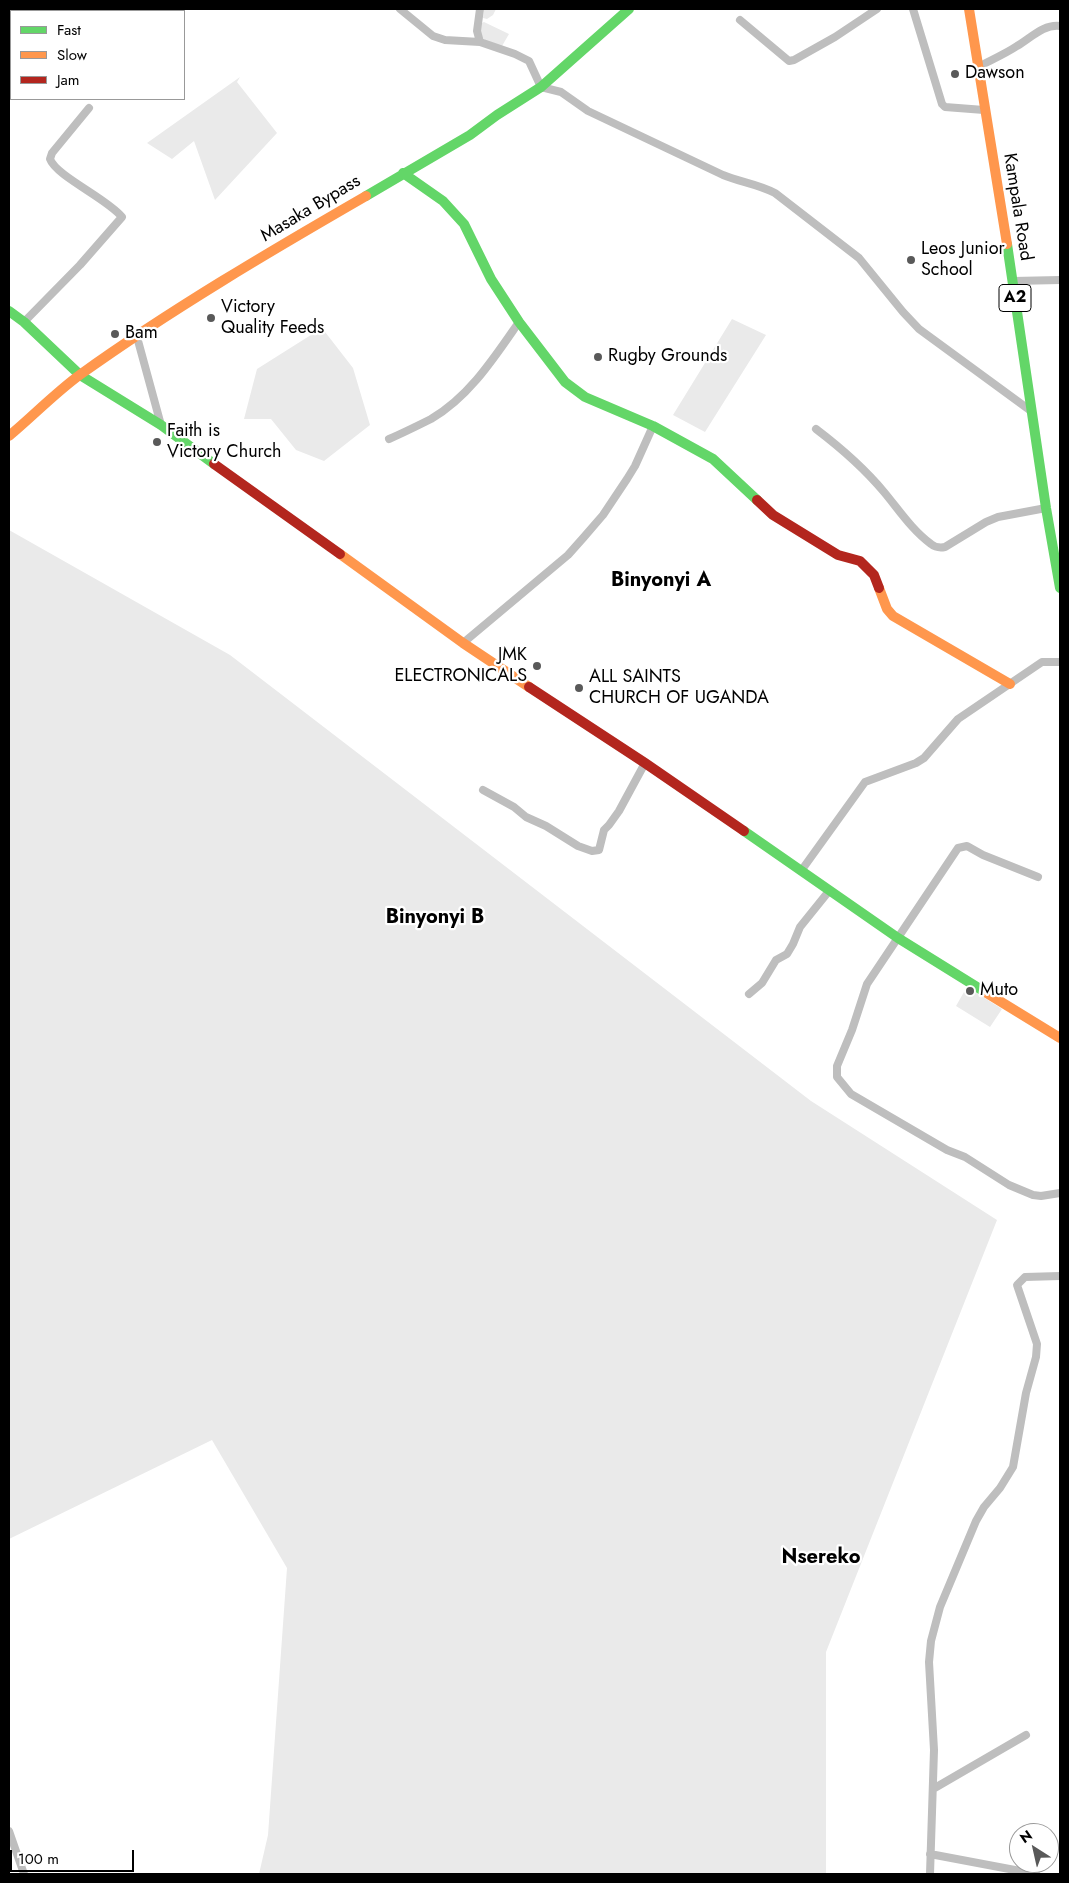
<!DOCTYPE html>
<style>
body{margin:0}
#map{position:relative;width:1069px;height:1883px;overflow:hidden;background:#fff;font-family:Jost,sans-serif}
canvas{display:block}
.frame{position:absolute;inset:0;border:10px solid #000;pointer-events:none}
.legend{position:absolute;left:10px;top:10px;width:175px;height:90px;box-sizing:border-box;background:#fff;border:1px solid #999;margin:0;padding:6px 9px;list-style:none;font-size:15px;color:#000}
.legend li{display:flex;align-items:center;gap:10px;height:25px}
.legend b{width:25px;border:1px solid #999}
.north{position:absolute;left:1009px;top:1823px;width:50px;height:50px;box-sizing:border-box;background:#fff;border:1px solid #999;border-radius:50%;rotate:325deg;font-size:14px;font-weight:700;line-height:20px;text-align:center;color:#000}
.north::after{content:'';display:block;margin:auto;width:18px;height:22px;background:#595959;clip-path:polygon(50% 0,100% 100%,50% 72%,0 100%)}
.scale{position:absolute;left:10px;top:1850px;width:124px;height:22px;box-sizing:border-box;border:2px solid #000;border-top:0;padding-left:6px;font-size:15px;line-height:18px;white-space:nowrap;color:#000;-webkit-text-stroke:4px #fff;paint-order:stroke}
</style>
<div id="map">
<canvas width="1069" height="1883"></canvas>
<div class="frame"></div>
<ul class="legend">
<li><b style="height:6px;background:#63d668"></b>Fast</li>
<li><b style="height:6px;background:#ff974d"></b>Slow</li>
<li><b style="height:6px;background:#b3261e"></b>Jam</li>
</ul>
<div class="north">N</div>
<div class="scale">100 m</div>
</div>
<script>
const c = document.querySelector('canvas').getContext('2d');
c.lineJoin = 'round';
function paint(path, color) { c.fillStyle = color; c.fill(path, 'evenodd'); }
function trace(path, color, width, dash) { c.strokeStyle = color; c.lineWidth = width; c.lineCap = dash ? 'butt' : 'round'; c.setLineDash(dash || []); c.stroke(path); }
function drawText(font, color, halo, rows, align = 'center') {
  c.font = font + ' Jost,sans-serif'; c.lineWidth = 4.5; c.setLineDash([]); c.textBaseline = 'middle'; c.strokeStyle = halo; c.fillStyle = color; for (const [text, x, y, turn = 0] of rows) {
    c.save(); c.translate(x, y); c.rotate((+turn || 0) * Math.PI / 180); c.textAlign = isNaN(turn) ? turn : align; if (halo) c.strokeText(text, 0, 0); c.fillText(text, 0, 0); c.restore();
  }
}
paint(new Path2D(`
 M484,9H496L493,15L487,19L483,18Z
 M484,22L509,34L502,46C488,41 477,42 482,23Z
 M240,77L237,82L277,133L215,200L194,141L172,159L147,143Z
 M732,319L766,335L705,432L673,415Z
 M322,328L353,368L370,425L324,461L296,450L271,419H244L257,369Z
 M9,530L230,655L811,1101L997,1220L826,1652V1874H259L268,1835L287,1568L212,1440L9,1539Z
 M964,992L972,997L975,992L1002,1009L990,1027L956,1006Z`), '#eaeaea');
trace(new Path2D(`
 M400,9L433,36L445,40L480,42L515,54L529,61L541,87L561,92L588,111L723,175C740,182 758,184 775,193L859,258L903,312L919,329L1031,411
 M913,9L942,104L945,107L984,110
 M740,20L789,61L794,60L835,37L877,9
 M480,42L477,31L480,9
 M978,67C991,60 1005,54 1017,46C1031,38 1043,24 1060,26
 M9,73L11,71
 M1013,281L1060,280
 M24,322L80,265L122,217C108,199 56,176 50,159L52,153L89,108
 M137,337L161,425
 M816,429C841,448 864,468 884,492C899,510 912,530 931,544C936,548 940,548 945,547L986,522L998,517L1046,508
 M389,439C403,433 417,426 431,419C469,397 494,358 519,322
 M463,643L568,555L584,537L603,515L627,479L635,466L653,426
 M483,790L514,807L526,817L546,826L578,846L592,851L599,850L604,830L609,825L619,811L645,763
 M801,871L865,782L916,763L924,758L958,719L1042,662H1060
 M1038,877L983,855L967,846L958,848L867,984L852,1030L837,1066V1077L851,1094L947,1150L965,1157L1009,1185L1033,1195L1041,1196L1060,1193
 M749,994L762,983L776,960L787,954L793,944L800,927L829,891
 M933,1789L1026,1735
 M9,1831L24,1874
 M930,1854L1036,1874
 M930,1874L934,1750L929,1662L931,1641L940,1607L976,1521L984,1507L1000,1488L1013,1467L1026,1393L1036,1357L1037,1344L1017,1285L1025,1277L1060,1276`), '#bebebe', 8);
trace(new Path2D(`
 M403,173L443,201L464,224L491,279L519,322L565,382L585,397L653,426L713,459L757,500
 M366,196L470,135L497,115L541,87L629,9
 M1007,244L1046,508L1060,588
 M9,311L24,322L80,375L161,425L214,464
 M744,831L898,938L985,992`), '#63d668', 10);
trace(new Path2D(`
 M969,9L1007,244
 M9,436C33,416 56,392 81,374C172,309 269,252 366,196
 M340,554L463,643L529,687
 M879,588L887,609L893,616L1010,684
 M985,992L1060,1038`), '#ff974d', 10);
trace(new Path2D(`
 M214,464L340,554
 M757,500L773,515L838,555L860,561L874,575L879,588
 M529,687L645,763L744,831`), '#b3261e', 10);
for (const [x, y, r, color] of [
 [955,74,5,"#595959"],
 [911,260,5,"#595959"],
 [211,318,5,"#595959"],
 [115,334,5,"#595959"],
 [598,357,5,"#595959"],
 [157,442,5,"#595959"],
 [537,666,5,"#595959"],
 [579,688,5,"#595959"],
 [970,991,5,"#595959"]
]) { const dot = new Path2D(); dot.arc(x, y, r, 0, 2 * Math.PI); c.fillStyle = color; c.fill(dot); trace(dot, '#fff', 2); }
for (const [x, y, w] of [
 [1015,298,32]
]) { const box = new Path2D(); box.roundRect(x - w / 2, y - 13.5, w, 27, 4); c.fillStyle = '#fff'; c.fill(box); trace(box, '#000', 1); }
drawText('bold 16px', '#000', null, [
 ["A2",1015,298]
]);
drawText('18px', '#000', '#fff', [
 ["Dawson",965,74],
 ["Leos Junior",921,250],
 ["School",921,271],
 ["Victory",221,308],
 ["Quality Feeds",221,329],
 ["Bam",125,334],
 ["Rugby Grounds",608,357],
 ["Faith is",167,432],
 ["Victory Church",167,453],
 ["JMK",527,656,"right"],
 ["ELECTRONICALS",527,677,"right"],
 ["ALL SAINTS",589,678],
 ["CHURCH OF UGANDA",589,699],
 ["Muto",980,991]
], 'left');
drawText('18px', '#000', '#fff', [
 ["Kampala Road",1017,207,81],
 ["Masaka Bypass",311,209,-31]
]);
drawText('bold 20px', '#000', '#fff', [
 ["Binyonyi A",661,581],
 ["Binyonyi B",435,918],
 ["Nsereko",821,1558]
]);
</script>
